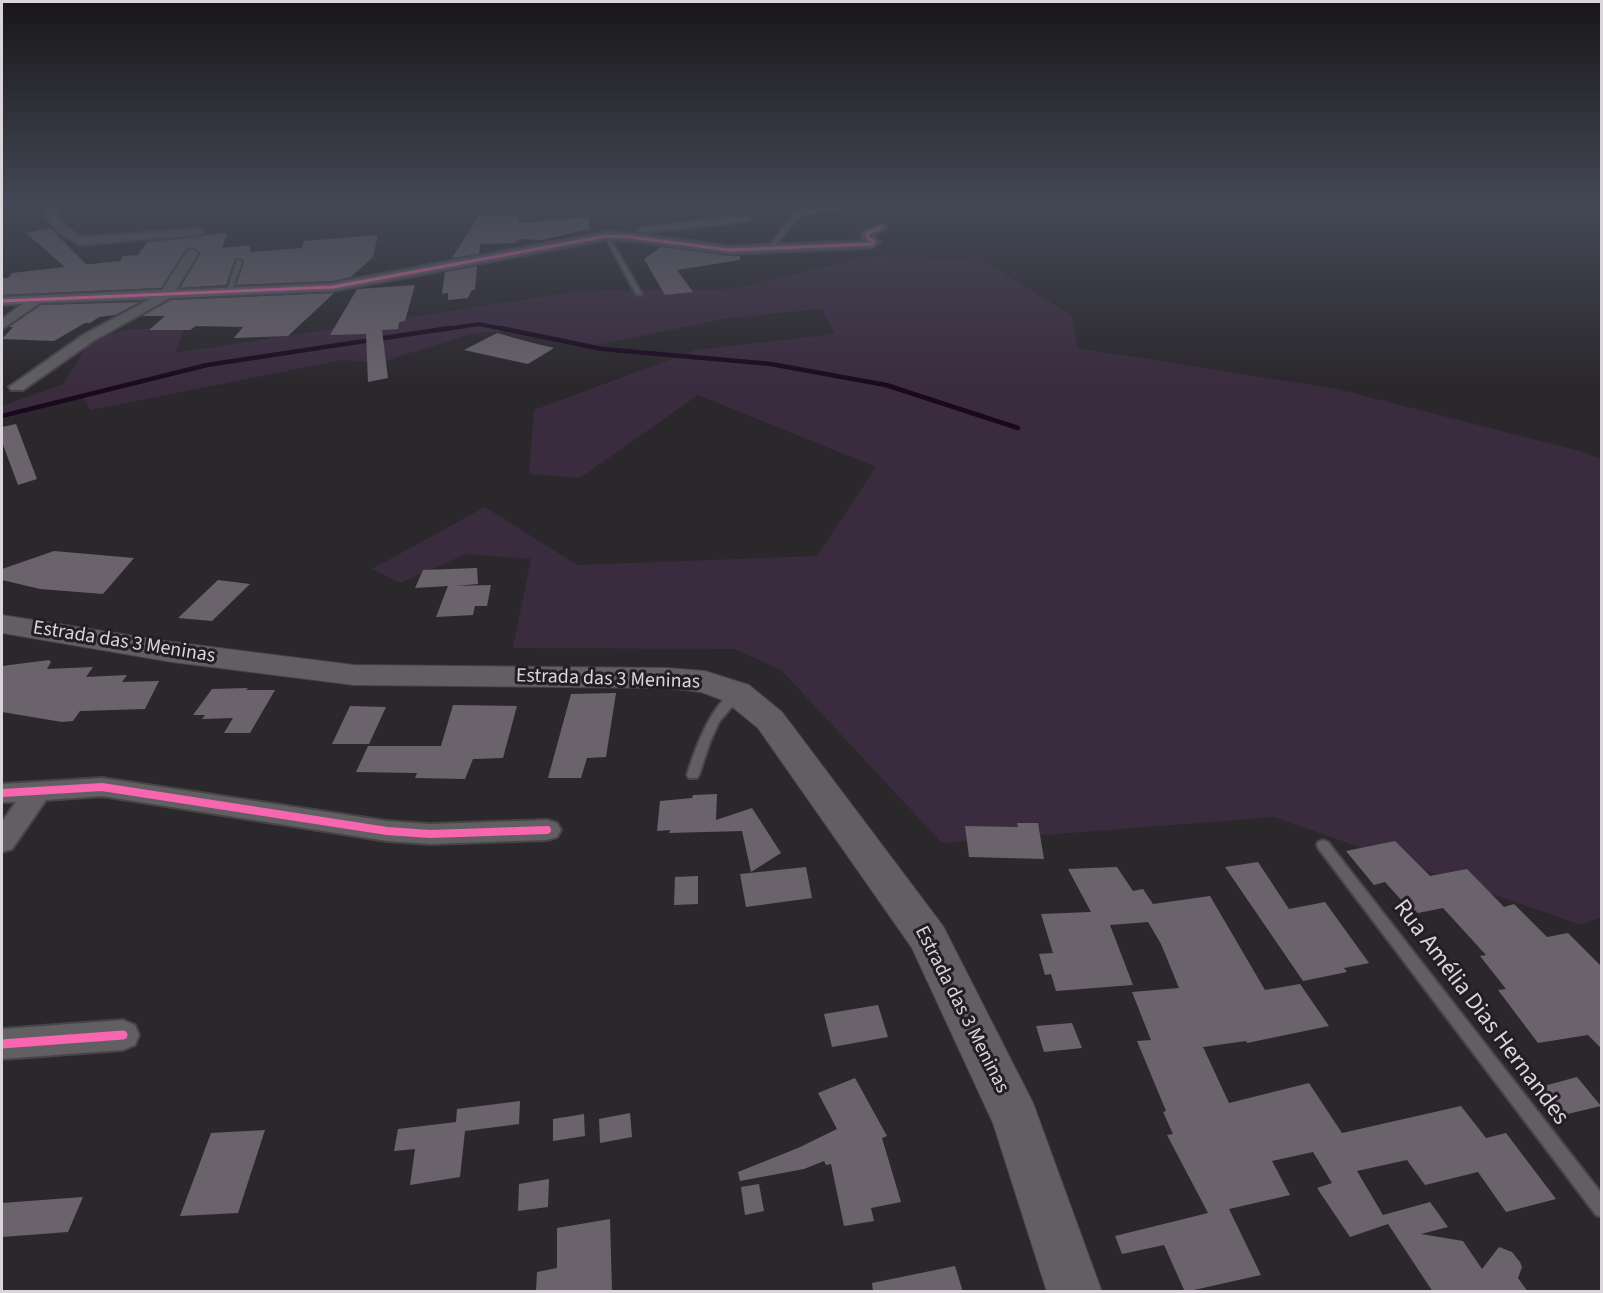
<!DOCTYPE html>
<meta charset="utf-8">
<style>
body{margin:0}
#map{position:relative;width:1603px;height:1293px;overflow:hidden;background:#2b282c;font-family:"Source Sans 3",sans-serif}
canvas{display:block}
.frame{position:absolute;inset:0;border:3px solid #d9d5da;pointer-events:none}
</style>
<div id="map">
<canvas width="1603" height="1293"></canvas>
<div class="frame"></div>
</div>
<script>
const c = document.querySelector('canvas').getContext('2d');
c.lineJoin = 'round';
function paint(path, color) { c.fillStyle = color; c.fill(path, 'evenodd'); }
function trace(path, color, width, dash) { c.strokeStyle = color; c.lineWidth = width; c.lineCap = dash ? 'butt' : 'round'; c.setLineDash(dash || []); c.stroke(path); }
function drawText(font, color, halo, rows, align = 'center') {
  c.font = font + ' "Source Sans 3",sans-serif'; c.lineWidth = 6; c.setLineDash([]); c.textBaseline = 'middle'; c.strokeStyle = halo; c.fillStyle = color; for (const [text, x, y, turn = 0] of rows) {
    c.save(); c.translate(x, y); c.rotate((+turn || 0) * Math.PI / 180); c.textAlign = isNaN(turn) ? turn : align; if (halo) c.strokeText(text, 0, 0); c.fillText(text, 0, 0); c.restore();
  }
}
paint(new Path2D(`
 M872,255L985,262L1071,315L1078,348L1337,389L1580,451L1601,459V917L1581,925L1274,817L942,843L781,670L735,649L513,648L531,559L466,554L400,583L372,569L485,507L577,565L817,556L876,467L698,395L580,478L529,474L534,410L696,350L835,334L821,309L728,318L587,347L521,331L473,333L379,363L342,360L91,410L83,398L2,419V406L63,384L93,337L134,329H184L175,353L580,291L733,289Z`), '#3b2b3f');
trace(new Path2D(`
 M440,330L479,324L508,330`), '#1a081e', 4);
trace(new Path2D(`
 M500,328L602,349L771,364L886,385L1018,428
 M2,416L207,365L450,328`), '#1a081e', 4.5);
paint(new Path2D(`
 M483,209L482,216L517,214L520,223L588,217L590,229L542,240L519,239L515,243L480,244L479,254L452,258Z
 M50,228L86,264H90L120,261L123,256L138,255L147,242L198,237L204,235L227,233L222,248L250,245V252L302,248L304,241L378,235L373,257L351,277L333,281L236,285L244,262L237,258L235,259L226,285L180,288L200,254L199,251L191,247L186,249L161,288L2,295V278H8L12,273L65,267L26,233Z
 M661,247L740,256V260L677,270L693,292L665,295L644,259Z
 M477,266L475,290H472L468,298L448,300V293L442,294L445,272Z
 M415,285L405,321L399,322L398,329L382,330L388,378L368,382L366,334L330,335L357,289Z
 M334,293L288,336L234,338L243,327L196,326L190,330H149L165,316H142L171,300Z
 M140,302L115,315L99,317L90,323H85L54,341L2,339L13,327H9L41,305Z
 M497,333L533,343L554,348L528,364L464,350Z
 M16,424L37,479L18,485L2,442V427Z
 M54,551L134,558L103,594L40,589L2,580V569Z
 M477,568L478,584L456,586L491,585L487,606H475L473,615L436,617L448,586L415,588L423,570Z
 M218,580L250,584L212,621L178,618Z
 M49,660L51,662L47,669L93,667L86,677L127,675L122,682L159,681L145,709L80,711L73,721L62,722L2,712V666Z
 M248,688L246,690H275L250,733H224L233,718L202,719L205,715H193L212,689Z
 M616,693L606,757L587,758L581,778H548L571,694Z
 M453,705L517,706L503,758L473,759L465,779L415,778L417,773L356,772L368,746H441Z
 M350,706L386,707L369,744H332Z
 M717,794L716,820L752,808L781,853L751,872L742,831L669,833L670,830L657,831L660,801L692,798L693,795Z
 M1017,823H1038L1044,859L969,857L965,826L1018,827Z
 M1395,841L1430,876L1467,869L1504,907L1514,904L1547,937L1568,933L1602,967V1049L1588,1035L1538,1043L1498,990L1506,989L1480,956L1486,955L1443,908L1418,913L1415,910L1411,911L1385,882L1374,885L1346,851Z
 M1258,862L1289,909L1325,902L1369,963L1344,968L1347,972L1303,981L1225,867Z
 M806,867L812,898L746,907L740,874Z
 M1117,867L1133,891L1143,889L1153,904L1210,896L1265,990L1300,984L1329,1026L1247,1043L1246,1041L1203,1047L1229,1103L1309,1083L1342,1133L1461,1106L1486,1138L1506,1133L1556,1199L1506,1212L1478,1172L1425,1185L1407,1160L1357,1171L1383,1215L1430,1202L1448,1227L1421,1234L1463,1241L1482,1269L1499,1247L1512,1252L1520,1262L1522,1267L1518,1278L1528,1292H1433L1388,1224L1350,1237L1317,1188L1332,1183L1313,1152L1272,1161L1290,1195L1229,1209L1261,1275L1185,1292L1164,1245L1122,1254L1115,1236L1208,1213L1167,1135L1173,1134L1163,1112L1166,1111L1137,1041L1151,1040L1132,992L1179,988L1161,944L1148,922L1110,925L1133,985L1056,991L1051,974L1045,975L1039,954L1053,953L1041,914L1091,912L1068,869Z
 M698,876V904L674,905L675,877Z
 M878,1005L888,1037L832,1047L824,1014Z
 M1072,1023L1082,1048L1044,1052L1036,1026Z
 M1577,1077L1601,1106L1555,1117L1533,1089Z
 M855,1078L887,1136L882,1138L901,1202L871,1208L874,1221L844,1226L831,1164L826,1165L824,1161L804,1169L740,1181L738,1172L798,1148L837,1129L818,1093Z
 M520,1101L519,1124L465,1131L460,1177L410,1185L415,1149L394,1151L398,1129L456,1122L457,1109Z
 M630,1113L632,1137L600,1143L599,1119Z
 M584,1114L585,1136L553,1141V1119Z
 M265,1130L238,1213L180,1216L211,1133Z
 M549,1179L548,1207L518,1211L519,1184Z
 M759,1184L764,1211L745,1215L741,1187Z
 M83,1197L68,1232L2,1237V1203Z
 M610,1219L612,1292H536L537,1272L557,1268V1228Z
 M955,1266L963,1292H873L872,1283Z`), '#6a636c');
const lane = new Path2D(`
 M834,207H846L800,215L772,249L767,248L796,213Z
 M604,235L609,236L642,294L641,295L636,294Z
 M237,260L242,261L231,293L226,294Z
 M736,691L742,695L719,722L710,742L699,775L697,778H689L687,775C694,752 712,700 736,691Z
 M1323,840L1328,842L1602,1194V1217L1596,1215L1318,848L1317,845L1318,842Z`);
const street = new Path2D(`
 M47,207H57V215L67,228L82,237L198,229L204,232L198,235L80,245L59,232L45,215Z
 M746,216L750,217V221L643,233L637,230L643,227Z
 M881,224L887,227L873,236L880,242L872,248L729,254L631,241L606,240L333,291L170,298L93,341L23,390H11L9,387L83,335L150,299L40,303L2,329V319L22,304L2,305V297L162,290L188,250L192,249L198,253L176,290L333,283L606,232L631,233L729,246L865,241L861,237L863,232Z
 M102,778L387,821L430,824L547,820L557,823L561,830L557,837L547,840L430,844L387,841L102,796L46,800L12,849L2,852V822L16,802H2V784Z
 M123,1020L135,1025L139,1035L135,1045L123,1050L2,1059V1029Z`);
const secondary = new Path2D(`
 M2,615L172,642L354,665L667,668L705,671L749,685L782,712L943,926L1033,1103L1102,1292H1047L993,1123L912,948L758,728L725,701L701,692L667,688L354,685L172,662L2,633Z`);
trace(lane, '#474448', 4);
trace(street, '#474448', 4);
trace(secondary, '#474448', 2);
paint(lane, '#615f62');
paint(street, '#615f62');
paint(secondary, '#615f62');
trace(new Path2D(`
 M2,301L333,287L606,236L631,237L729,250L872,244L874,242L867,237V234L881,227`), '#f766af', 3);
trace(new Path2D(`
 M2,793L102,787L387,831L430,834L547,830`), '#f766af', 8);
trace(new Path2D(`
 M2,1044L123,1035`), '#f766af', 9);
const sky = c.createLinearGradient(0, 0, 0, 388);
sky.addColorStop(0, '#181618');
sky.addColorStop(0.53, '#444856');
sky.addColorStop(1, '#44485600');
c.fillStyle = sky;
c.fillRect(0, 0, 1603, 388);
drawText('20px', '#d9d5da', '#231d24', [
 ["Estrada das 3 Meninas",124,643,9],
 ["Estrada das 3 Meninas",608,680,2],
 ["Estrada das 3 Meninas",961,1010,63]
]);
drawText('24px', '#d9d5da', '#231d24', [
 ["Rua Amélia Dias Hernandes",1480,1013,53]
]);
</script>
